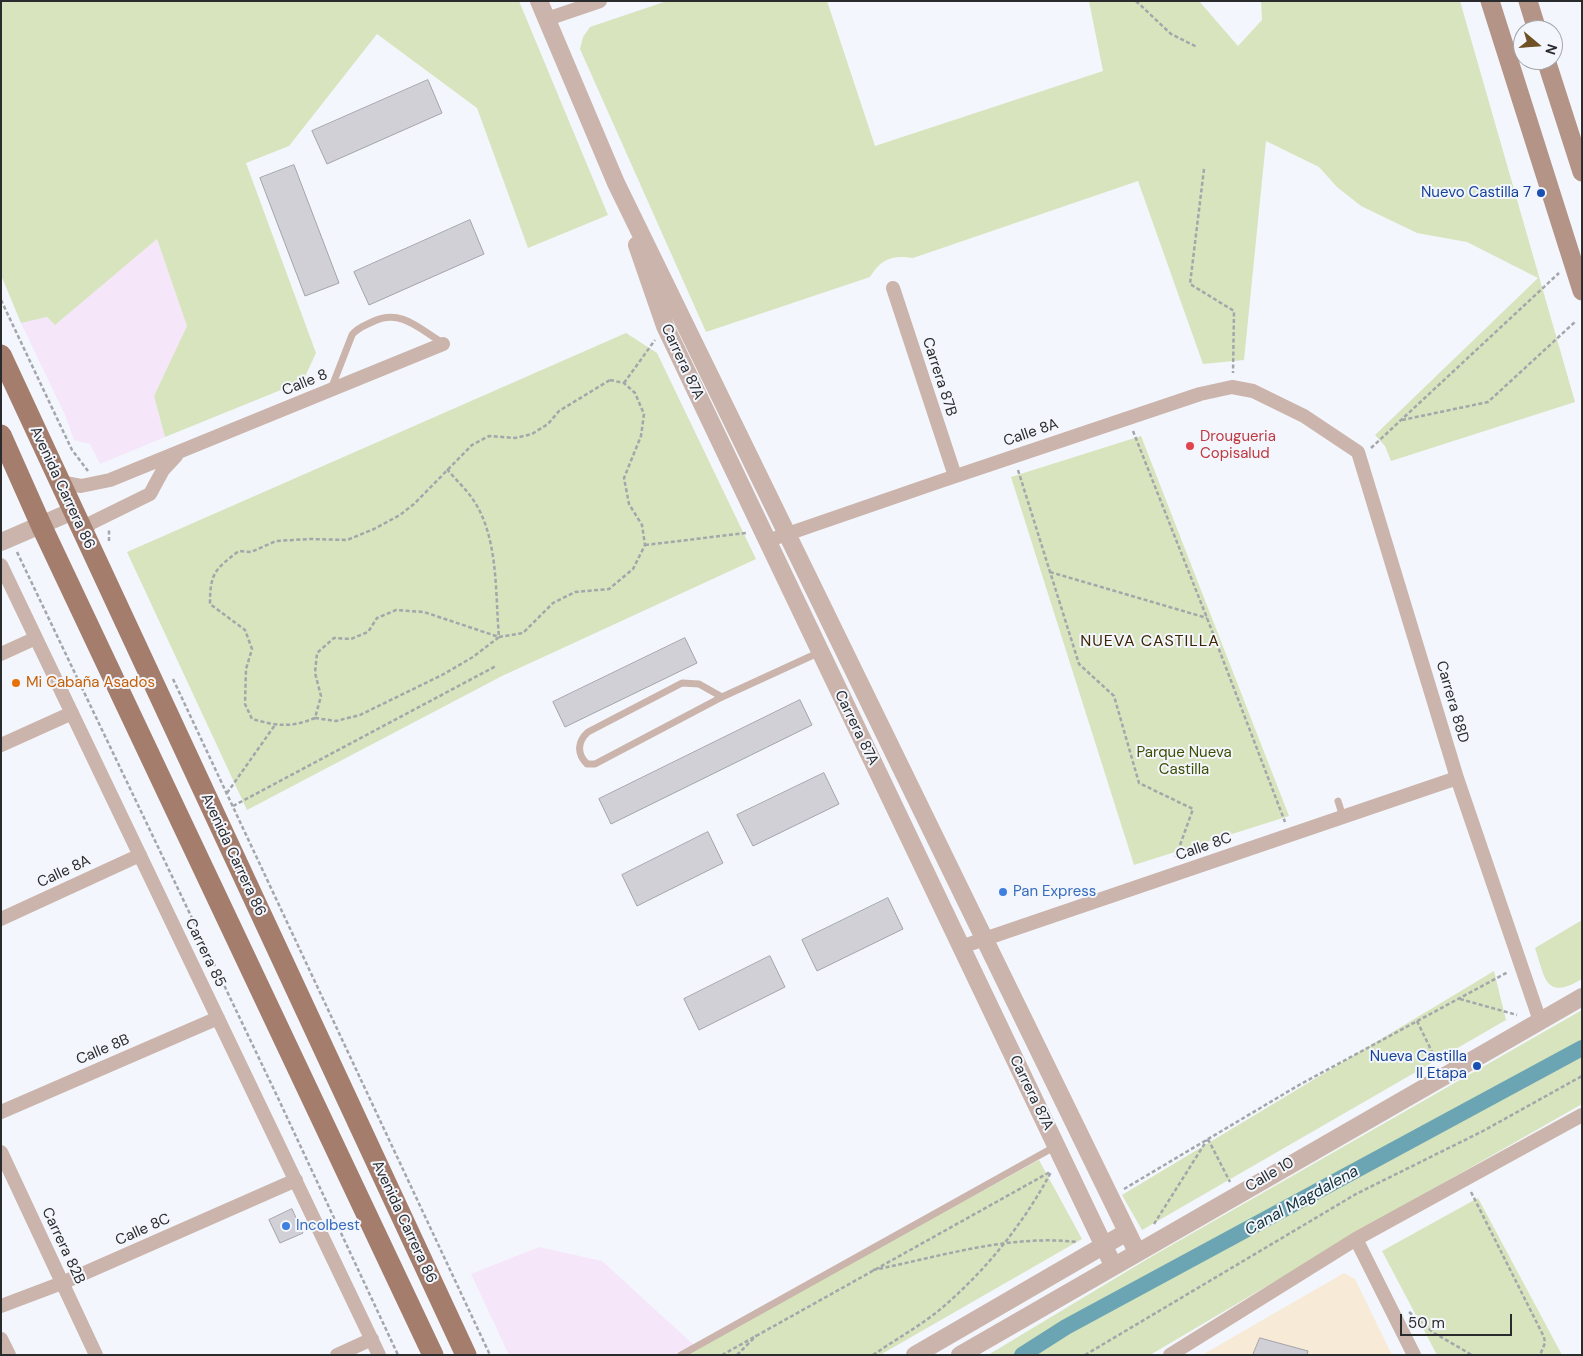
<!DOCTYPE html>
<meta charset="utf-8">
<style>
body{margin:0}
#map{position:relative;width:1583px;height:1356px;overflow:hidden;background:#f3f6fc;font-family:"DM Sans",sans-serif}
canvas{display:block}
.frame{position:absolute;inset:0;border:2px solid #2a2b2d;pointer-events:none}
.north{position:absolute;left:1513px;top:20px;width:50px;height:50px;box-sizing:border-box;background:#f3f6fc;border:1px solid #a3a5a9;border-radius:50%;rotate:108deg;font-size:14px;font-weight:700;line-height:20px;text-align:center;color:#2a2b2d}
.north::after{content:'';display:block;margin:auto;width:18px;height:22px;background:#705026;clip-path:polygon(50% 0,100% 100%,50% 72%,0 100%)}
.scale{position:absolute;left:1400px;top:1314px;width:112px;height:22px;box-sizing:border-box;border:2px solid #2a2b2d;border-top:0;padding-left:6px;font-size:15px;line-height:18px;white-space:nowrap;color:#2a2b2d;-webkit-text-stroke:4px #f3f6fc;paint-order:stroke}
</style>
<div id="map">
<canvas width="1583" height="1356"></canvas>
<div class="frame"></div>
<div class="north">N</div>
<div class="scale">50 m</div>
</div>
<script>
const c = document.querySelector('canvas').getContext('2d');
c.lineJoin = 'round';
function paint(path, color) { c.fillStyle = color; c.fill(path, 'evenodd'); }
function trace(path, color, width, dash) { c.strokeStyle = color; c.lineWidth = width; c.lineCap = dash ? 'butt' : 'round'; c.setLineDash(dash || []); c.stroke(path); }
function drawText(font, color, halo, rows, align = 'center') {
  c.font = font + ' "DM Sans",sans-serif'; c.lineWidth = 4; c.setLineDash([]); c.textBaseline = 'middle'; c.strokeStyle = halo; c.fillStyle = color; for (const [text, x, y, turn = 0] of rows) {
    c.save(); c.translate(x, y); c.rotate((+turn || 0) * Math.PI / 180); c.textAlign = isNaN(turn) ? turn : align; if (halo) c.strokeText(text, 0, 0); c.fillText(text, 0, 0); c.restore();
  }
}
paint(new Path2D(`
 M157,239L187,326L154,396L165,437L100,464L90,444L74,440L65,415L21,323L47,317L55,325Z
 M539,1247L602,1261L695,1346L682,1355H509L471,1274Z`), '#f5e6f9');
paint(new Path2D(`
 M1344,1273L1355,1279L1392,1355H1202Z`), '#f7ead6');
paint(new Path2D(`
 M1,1H519L608,215L528,248L477,108L377,34L289,146L246,163L316,353L303,381L165,437L154,396L187,326L157,239L55,325L47,317L21,323L1,275Z
 M667,1H827L875,146L1103,71L1089,1H1199L1238,46L1262,20L1261,1H1460L1575,402L1391,461L1385,446L1375,435L1538,278L1467,242L1417,233L1361,206L1337,187L1319,167L1266,141L1244,360L1203,364L1138,181L913,258C892,255 881,259 870,277L706,332L580,49L583,37L590,27Z
 M626,333L657,353L756,559L502,676L247,810L127,552Z
 M1141,436L1289,816L1134,865L1011,477Z
 M1582,920V979C1545,1001 1545,978 1535,948Z
 M1494,971L1506,1020L1142,1230L1122,1195Z
 M1582,1010V1104L1384,1217L1150,1355H988L1149,1258Z
 M1039,1160L1082,1239L880,1355H682Z
 M1478,1198L1562,1355H1437L1382,1251Z`), '#d7e4bd');
trace(new Path2D(`
 M1022,1355L1066,1327L1582,1048`), '#6ba5b4', 16);
const building = new Path2D(`
 M428,80L442,113L327,164L312,131Z
 M294,165L339,283L305,296L260,178Z
 M470,220L484,254L369,305L354,272Z
 M685,638L697,663L565,727L553,702Z
 M800,700L812,725L611,824L599,799Z
 M824,773L839,804L753,846L737,815Z
 M708,832L723,863L637,906L622,875Z
 M888,898L903,929L817,971L802,940Z
 M770,956L785,987L699,1030L684,999Z
 M292,1209L303,1233L280,1243L269,1220Z
 M1260,1338L1308,1351L1307,1355H1253Z`);
paint(building, '#d1d0d7');
trace(building, '#a3a3a9', 1);
trace(new Path2D(`
 M1136,1L1171,34L1197,47
 M1204,169L1190,284L1234,311L1233,373
 M1,300L72,450L88,471
 M610,380L624,383L635,393L644,414L641,436L624,478L629,504L642,525L645,545L633,569L609,589L575,592L553,603L523,633L499,637L424,612L396,610L377,618L368,632L351,639L334,638L317,653L315,673L321,696L315,718C290,728 278,726 252,719L245,704L246,669L252,649L245,630L210,604C210,573 215,569 239,551L251,552L276,541L310,539L347,540L374,529L400,515L414,504L472,445L489,436L515,438L532,434L548,424L559,411Z
 M624,383L655,340
 M1402,420L1488,402L1576,321
 M1133,431L1207,618L1285,822
 M1371,448L1559,273
 M1018,470L1079,664L1114,696L1139,783L1193,809L1175,859
 M109,541V529
 M645,545L746,533
 M17,552L278,1098L398,1355
 M1050,572L1207,618
 M173,679L490,1355
 M315,718L336,721L360,715L442,675L473,657L499,637C495,593 499,536 472,498C465,488 455,479 447,469
 M227,793L275,725
 M233,806L496,666
 M1460,999L1517,1015
 M1417,1021L1437,1062
 M1208,1139L1230,1182
 M1124,1189L1299,1085L1508,972
 M1471,1192L1544,1337L1545,1343L1540,1355
 M1154,1224L1207,1140
 M873,1270C939,1257 1009,1234 1077,1242
 M1409,1312L1434,1333L1472,1355
 M722,1355L1050,1172
 M737,1355L757,1335
 M873,1355C896,1339 922,1325 943,1307C987,1269 1024,1223 1051,1172
 M1085,1355L1356,1194L1483,1131L1582,1076`), '#a3a6aa', 2.5, [4, 2.5]);
trace(new Path2D(`
 M331,389L352,335C357,328 364,326 372,322C401,308 418,328 443,343
 M722,697L699,684L682,683L588,732C578,741 576,753 587,764H595L722,697L820,652
 M1338,801L1343,817
 M681,1355L1056,1146`), '#cbb4ab', 7);
trace(new Path2D(`
 M547,19L600,1
 M893,288L955,476
 M60,482L81,486L110,480L443,344
 M83,533L91,523L150,494L163,470L176,456
 M767,541L941,481L1200,394L1232,387L1253,391L1304,416L1358,452L1457,778L1540,1021
 M1,565L379,1355
 M1,654L36,638
 M1,745L72,713
 M1,919L140,855
 M961,947L1457,778
 M1,1112L218,1018
 M1,1152L96,1355
 M1356,1239L1414,1355
 M1,1306L62,1283L296,1180
 M1,1339L9,1355
 M337,1355L372,1339
 M1170,1355L1356,1239L1582,1115`), '#cbb4ab', 14);
trace(new Path2D(`
 M539,1L616,183L1137,1252
 M637,245L665,326L1113,1265
 M1,542L73,511
 M915,1355L1127,1232
 M960,1355L1582,997`), '#cbb4ab', 18);
trace(new Path2D(`
 M1490,1L1582,291
 M1528,1L1537,30
 M1546,60L1582,172`), '#b49486', 19);
trace(new Path2D(`
 M1,355L466,1355
 M1,435L41,525L433,1355`), '#a47d6c', 21);
for (const [x, y, r, color] of [
 [1541,193,5,"#1a4fb4"],
 [1190,446,5,"#e0444e"],
 [16,683,5,"#e8710a"],
 [1003,892,5,"#3f7fe0"],
 [1477,1066,5,"#1a4fb4"],
 [286,1226,5,"#3f7fe0"]
]) { const dot = new Path2D(); dot.arc(x, y, r, 0, 2 * Math.PI); c.fillStyle = color; c.fill(dot); trace(dot, '#f3f6fc', 2); }
drawText('15px', '#164399', '#f3f6fc', [
 ["Nuevo Castilla 7",1531,193],
 ["Nueva Castilla",1467,1057],
 ["II Etapa",1467,1074]
], 'right');
drawText('15px', '#2a2b2d', '#f3f6fc', [
 ["Carrera 87A",682,362,65],
 ["Carrera 87B",939,377,72],
 ["Calle 8",305,383,-22],
 ["Calle 8A",1031,433,-19],
 ["Avenida Carrera 86",62,488,65],
 ["Carrera 88D",1452,702,74],
 ["Carrera 87A",856,728,64],
 ["Calle 8C",1204,847,-19],
 ["Avenida Carrera 86",233,855,65],
 ["Calle 8A",64,872,-25],
 ["Carrera 85",205,953,64],
 ["Calle 8B",103,1050,-23],
 ["Carrera 87A",1031,1093,64],
 ["Calle 10",1270,1175,-30],
 ["Avenida Carrera 86",404,1222,65],
 ["Calle 8C",143,1230,-24],
 ["Carrera 82B",63,1246,65]
]);
drawText('15px', '#be3a42', '#f3f6fc', [
 ["Drougueria",1200,437],
 ["Copisalud",1200,454]
], 'left');
drawText('15px', '#c56008', '#f3f6fc', [
 ["Mi Cabaña Asados",26,683]
], 'left');
drawText('15px', '#3e4e02', '#f3f6fc', [
 ["Parque Nueva",1184,753],
 ["Castilla",1184,770]
]);
drawText('15px', '#366cbe', '#f3f6fc', [
 ["Pan Express",1013,892],
 ["Incolbest",296,1226]
], 'left');
c.letterSpacing = '1px';
drawText('16px', '#3e2602', '#f3f6fc', [
 ["NUEVA CASTILLA",1150,642]
]);
c.letterSpacing = '0px';
drawText('italic 16px', '#133138', '#f3f6fc', [
 ["Canal Magdalena",1302,1201,-29]
]);
</script>
